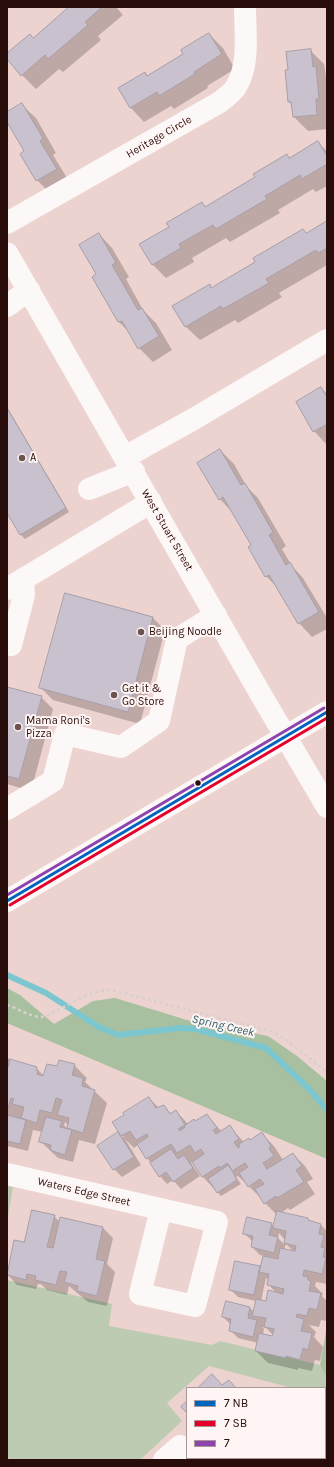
<!DOCTYPE html>
<style>
body{margin:0}
#map{position:relative;width:334px;height:1467px;overflow:hidden;background:#edd3cf;font-family:Karla,sans-serif}
canvas{display:block}
.frame{position:absolute;inset:0;border:8px solid #290d0a;pointer-events:none}
.legend{position:absolute;left:186px;top:1387px;width:140px;height:72px;box-sizing:border-box;background:#fef5f4;border:1px solid #a99896;margin:0;padding:5px 7px;list-style:none;font-size:12px;color:#290d0a}
.legend li{display:flex;align-items:center;gap:8px;height:20px}
.legend b{width:20px;border:1px solid #a99896}
</style>
<div id="map">
<canvas width="334" height="1467"></canvas>
<div class="frame"></div>
<ul class="legend">
<li><b style="height:5px;background:#0065bd"></b>7 NB</li>
<li><b style="height:5px;background:#e4002b"></b>7 SB</li>
<li><b style="height:5px;background:#8e44ad"></b>7</li>
</ul>
</div>
<script>
const c = document.querySelector('canvas').getContext('2d');
c.lineJoin = 'round';
function paint(path, color) { c.fillStyle = color; c.fill(path, 'evenodd'); }
function trace(path, color, width, dash) { c.strokeStyle = color; c.lineWidth = width; c.lineCap = dash ? 'butt' : 'round'; c.setLineDash(dash || []); c.stroke(path); }
function drawText(font, color, halo, rows, align = 'center') {
  c.font = font + ' Karla,sans-serif'; c.lineWidth = 4; c.setLineDash([]); c.textBaseline = 'middle'; c.strokeStyle = halo; c.fillStyle = color; for (const [text, x, y, turn = 0] of rows) {
    c.save(); c.translate(x, y); c.rotate((+turn || 0) * Math.PI / 180); c.textAlign = isNaN(turn) ? turn : align; if (halo) c.strokeText(text, 0, 0); c.fillText(text, 0, 0); c.restore();
  }
}
paint(new Path2D(`
 M7,1186L13,1187L7,1222Z
 M7,1280L112,1304L109,1326L212,1345L220,1341L320,1365L327,1379V1431L325,1424V1388H292L209,1366L167,1403L182,1421L140,1460H10L7,1456Z`), '#bccbb1');
paint(new Path2D(`
 M7,988L20,995L54,1024L93,1001L115,998L187,1020L268,1036L297,1056L327,1081V1159L7,1023Z
 M327,1326V1379L320,1365Z`), '#a8c09f');
paint(new Path2D(`
 M70,7H116L123,15L98,36L101,40L63,72L59,69L36,89L22,75L7,57V55L33,39Z
 M209,34L223,48L235,69L207,86L208,88L174,109L171,106L144,122L131,108L119,89L145,73L148,76L185,54Z
 M310,50L324,64L326,77L327,79V129L308,131L294,117L293,105L289,102V70Z
 M22,105L36,118L56,153L53,155L70,183L51,194L37,180L26,151L7,121V114Z
 M317,142L327,151V186L316,192L313,189L278,210L280,213L230,242L226,238L192,258L194,262L166,278L152,264L170,227L202,203L206,207L257,178L287,156L289,158Z
 M327,222V265L279,293L282,297L238,323L235,320L200,340L186,327L174,306L209,285L212,288L256,263L303,230L307,234Z
 M99,234L112,248L129,277L126,279L143,310L156,323L172,350L153,362L139,348L129,332L119,322L93,277L97,275Z
 M321,388L327,394V445L314,431Z
 M7,407L69,512L25,539L21,535L7,511Z
 M220,450L234,464L247,487L258,498L286,546L282,549L292,566L303,578L327,618V629L312,637L299,623L279,589L266,576L250,547L252,546L233,513L220,499Z
 M153,618L165,630L140,724L53,700L41,688Z
 M7,688L41,697L53,709L31,791L7,784Z
 M7,1057L11,1061L36,1068L44,1076L58,1068L74,1065L87,1078L85,1082L107,1103L95,1144L79,1140L73,1162L58,1158L40,1141L43,1132L33,1130L28,1151L7,1146ZM65,1122L68,1125V1129L64,1125Z
 M149,1098L159,1108L164,1107L171,1114L176,1111L188,1124L195,1122L207,1115L222,1132L230,1127L244,1142L250,1141L262,1134L274,1146L283,1160L293,1154L305,1166L313,1179L307,1182L315,1194L290,1210L288,1208L281,1213L308,1219L311,1222L320,1224L327,1231V1284L316,1282L315,1286L323,1294L322,1296L327,1301V1321L321,1320L319,1327L309,1325L316,1332L314,1337L323,1347L320,1361L315,1360L312,1371L298,1368V1370L268,1363L256,1351L258,1343L238,1338L230,1330L231,1325L223,1317L250,1308L254,1312L256,1301L238,1297L230,1289L259,1267L261,1269L264,1256L260,1255L252,1247V1241L244,1233L271,1224L274,1226L277,1215L265,1203L262,1198H261L238,1176L236,1177L241,1184L221,1196L202,1176L193,1162L191,1163L200,1176L181,1189L173,1180L167,1184L160,1176L138,1145L134,1148L125,1139L141,1165L122,1177L114,1169L118,1134L124,1138L114,1123ZM279,1233L285,1240L284,1244L278,1238ZM286,1244L294,1252L284,1250ZM266,1278L269,1280L268,1284L277,1294L266,1303L261,1301ZM262,1327L266,1328L273,1335V1337L263,1335L264,1329Z
 M54,1216L60,1222L103,1228L113,1238L107,1264L115,1272L107,1306L88,1302L69,1286L67,1295L47,1290L41,1284H38L36,1289L17,1285L7,1274L15,1241L25,1243Z
 M325,1426L327,1428V1460H295L293,1458H325Z
 M227,1458H253L251,1460H229Z
 M263,1458H281L283,1460H261Z`), '#0003');
trace(new Path2D(`
 M7,975L46,993L99,1027L118,1035L180,1028L195,1029L266,1048L310,1090L327,1110`), '#7cc6d0', 6);
const building = new Path2D(`
 M69,7H102L85,22L88,25L48,59L45,55L21,76L7,59V53L30,34L33,38Z
 M209,33L222,54L194,72L195,74L159,96L157,92L130,108L118,88L145,72L147,76L183,54L181,50Z
 M311,49L313,67L316,66L319,99H316L317,115L293,117L291,102H288L285,70H288L286,52Z
 M22,103L43,138L40,141L57,169L36,181L20,154L24,151L7,122V112Z
 M318,141L327,156V164L302,179L300,175L265,196L267,199L216,229L213,225L179,244L181,248L152,265L139,244L169,227L166,223L202,202L205,207L255,177L253,174L287,154L289,158Z
 M327,221V248L318,253L316,250L266,279L269,283L223,309L221,306L185,327L172,306L210,284L211,288L255,262L253,258L303,229L306,233Z
 M99,233L116,263L112,265L138,310L142,308L159,336L138,349L122,321L118,322L92,277L96,274L79,245Z
 M321,387L327,397V424L313,432L296,402Z
 M7,408L66,508L20,535L7,513Z
 M220,449L241,485L245,483L273,532L269,535L286,565L290,562L319,612L298,624L269,575L265,577L248,547L251,545L223,497L219,500L197,463Z
 M65,593L153,617L128,712L39,688Z
 M7,687L42,696L19,779L7,776Z
 M10,1059L37,1067L36,1070H38L37,1074L43,1076L47,1064L57,1066L59,1060L75,1064L72,1075L83,1078L82,1086L95,1090L83,1133L67,1128L69,1118L57,1115L62,1100L56,1098L52,1113L40,1110L37,1123L21,1118L24,1107L12,1104L14,1099L11,1098L7,1111V1067H8Z
 M149,1097L156,1108L164,1105L170,1114L176,1110L185,1125L178,1129L180,1131L185,1127L184,1126L194,1119L195,1121L207,1114L217,1128L213,1130L216,1134L230,1125L239,1139L234,1142L238,1148L240,1146L239,1144L249,1138L250,1140L262,1132L271,1146L269,1148L274,1156L263,1163L267,1169L293,1153L302,1166L296,1170L304,1182L277,1198L276,1196L264,1204L255,1189L264,1184L260,1179L248,1187L239,1173L248,1167L245,1163L232,1171L227,1163L220,1168L219,1166L202,1177L192,1162L204,1154L201,1149L195,1153L190,1145L177,1153L171,1144L146,1159L137,1144L148,1137L147,1134L136,1140L130,1131L121,1136L112,1122L124,1115L123,1113Z
 M7,1115L26,1120L20,1144L7,1141Z
 M46,1117L62,1121L60,1127L72,1130L65,1155L50,1150L51,1145L39,1142Z
 M118,1132L134,1157L113,1170L97,1146Z
 M171,1149L178,1159L184,1155L193,1168L173,1182L166,1172L159,1177L150,1163Z
 M229,1165L237,1180L217,1193L208,1179Z
 M32,1210L55,1215L47,1247L53,1248L60,1217L103,1227L96,1259L105,1261L97,1296L77,1291L78,1286L64,1282L67,1272L60,1271L56,1285L35,1280L36,1276L27,1274L26,1280L7,1275L14,1240L24,1242Z
 M277,1211L308,1218V1220L321,1224L319,1234L324,1235L321,1247L325,1248L323,1257L326,1258L322,1274L304,1270L303,1276L308,1277V1280L311,1281L309,1291L321,1293L317,1310L309,1308L307,1316L297,1314L296,1317L304,1319L301,1331L312,1333L308,1350L303,1348L300,1360L286,1356V1358L255,1351L259,1333L272,1336L274,1329L264,1327L266,1318L252,1316L256,1299L266,1301L268,1290L283,1294L284,1289L267,1285L269,1274L259,1272L263,1256L278,1259L280,1248L295,1251L296,1246L284,1243L286,1231L273,1228Z
 M247,1217L272,1223L269,1235L278,1237L274,1253L251,1247L253,1236L243,1234Z
 M235,1261L260,1266L254,1295L229,1290Z
 M226,1301L250,1307L248,1318L257,1320L253,1337L229,1331L231,1319L222,1317Z
 M212,1374L222,1385L229,1380L236,1388H198Z
 M187,1401V1413L181,1407Z
 M261,1458H283V1459L259,1460Z
 M291,1458H320L317,1460H293Z`);
paint(building, '#c9c2ce');
trace(building, '#a69ea8', 1);
trace(new Path2D(`
 M7,1005C17,1008 29,1016 39,1017C47,1017 53,1012 60,1009C76,1001 93,989 112,990L274,1032L285,1039L327,1072`), '#d8d0ce', 2.5, [3, 3]);
trace(new Path2D(`
 M7,223L220,102C225,98 232,93 236,87C250,64 245,33 245,7
 M7,253L264,700L327,807
 M7,306L29,290
 M125,457L192,420L327,340
 M89,489L134,471
 M7,589L151,502
 M7,644L11,645L24,595L23,579
 M7,809L53,781L65,734L121,747L159,721L177,639L216,615
 M7,1174L217,1222L195,1306L140,1294L161,1209
 M164,1460L180,1446L187,1454`), '#fcf8f8', 22);
trace(new Path2D(`
 M7,901L327,712`), '#fcf8f8', 22);
trace(new Path2D(`
 M7,901L327,712`), '#0065bd', 3);
trace(new Path2D(`
 M10,905L327,718`), '#e4002b', 3);
trace(new Path2D(`
 M7,895L324,708`), '#8e44ad', 3);
for (const [x, y, r, color] of [
 [22,458,4,"#6e524f"],
 [141,632,4,"#6e524f"],
 [114,695,4,"#6e524f"],
 [18,727,4,"#6e524f"],
 [198,783,3.5,"#290d0a"]
]) { const dot = new Path2D(); dot.arc(x, y, r, 0, 2 * Math.PI); c.fillStyle = color; c.fill(dot); trace(dot, '#fef5f4', 1.5); }
drawText('11px', '#290d0a', '#fef5f4', [
 ["Heritage Circle",159,137,-30],
 ["West Stuart Street",167,530,60],
 ["Waters Edge Street",84,1192,13]
]);
drawText('11px', '#290d0a', '#fef5f4', [
 ["A",30,458],
 ["Beijing Noodle",149,632],
 ["Get it &",122,689],
 ["Go Store",122,702],
 ["Mama Roni's",26,721],
 ["Pizza",26,734]
], 'left');
drawText('italic 12px', '#2b5c63', '#fef5f4', [
 ["Spring Creek",223,1026,13]
]);
</script>
